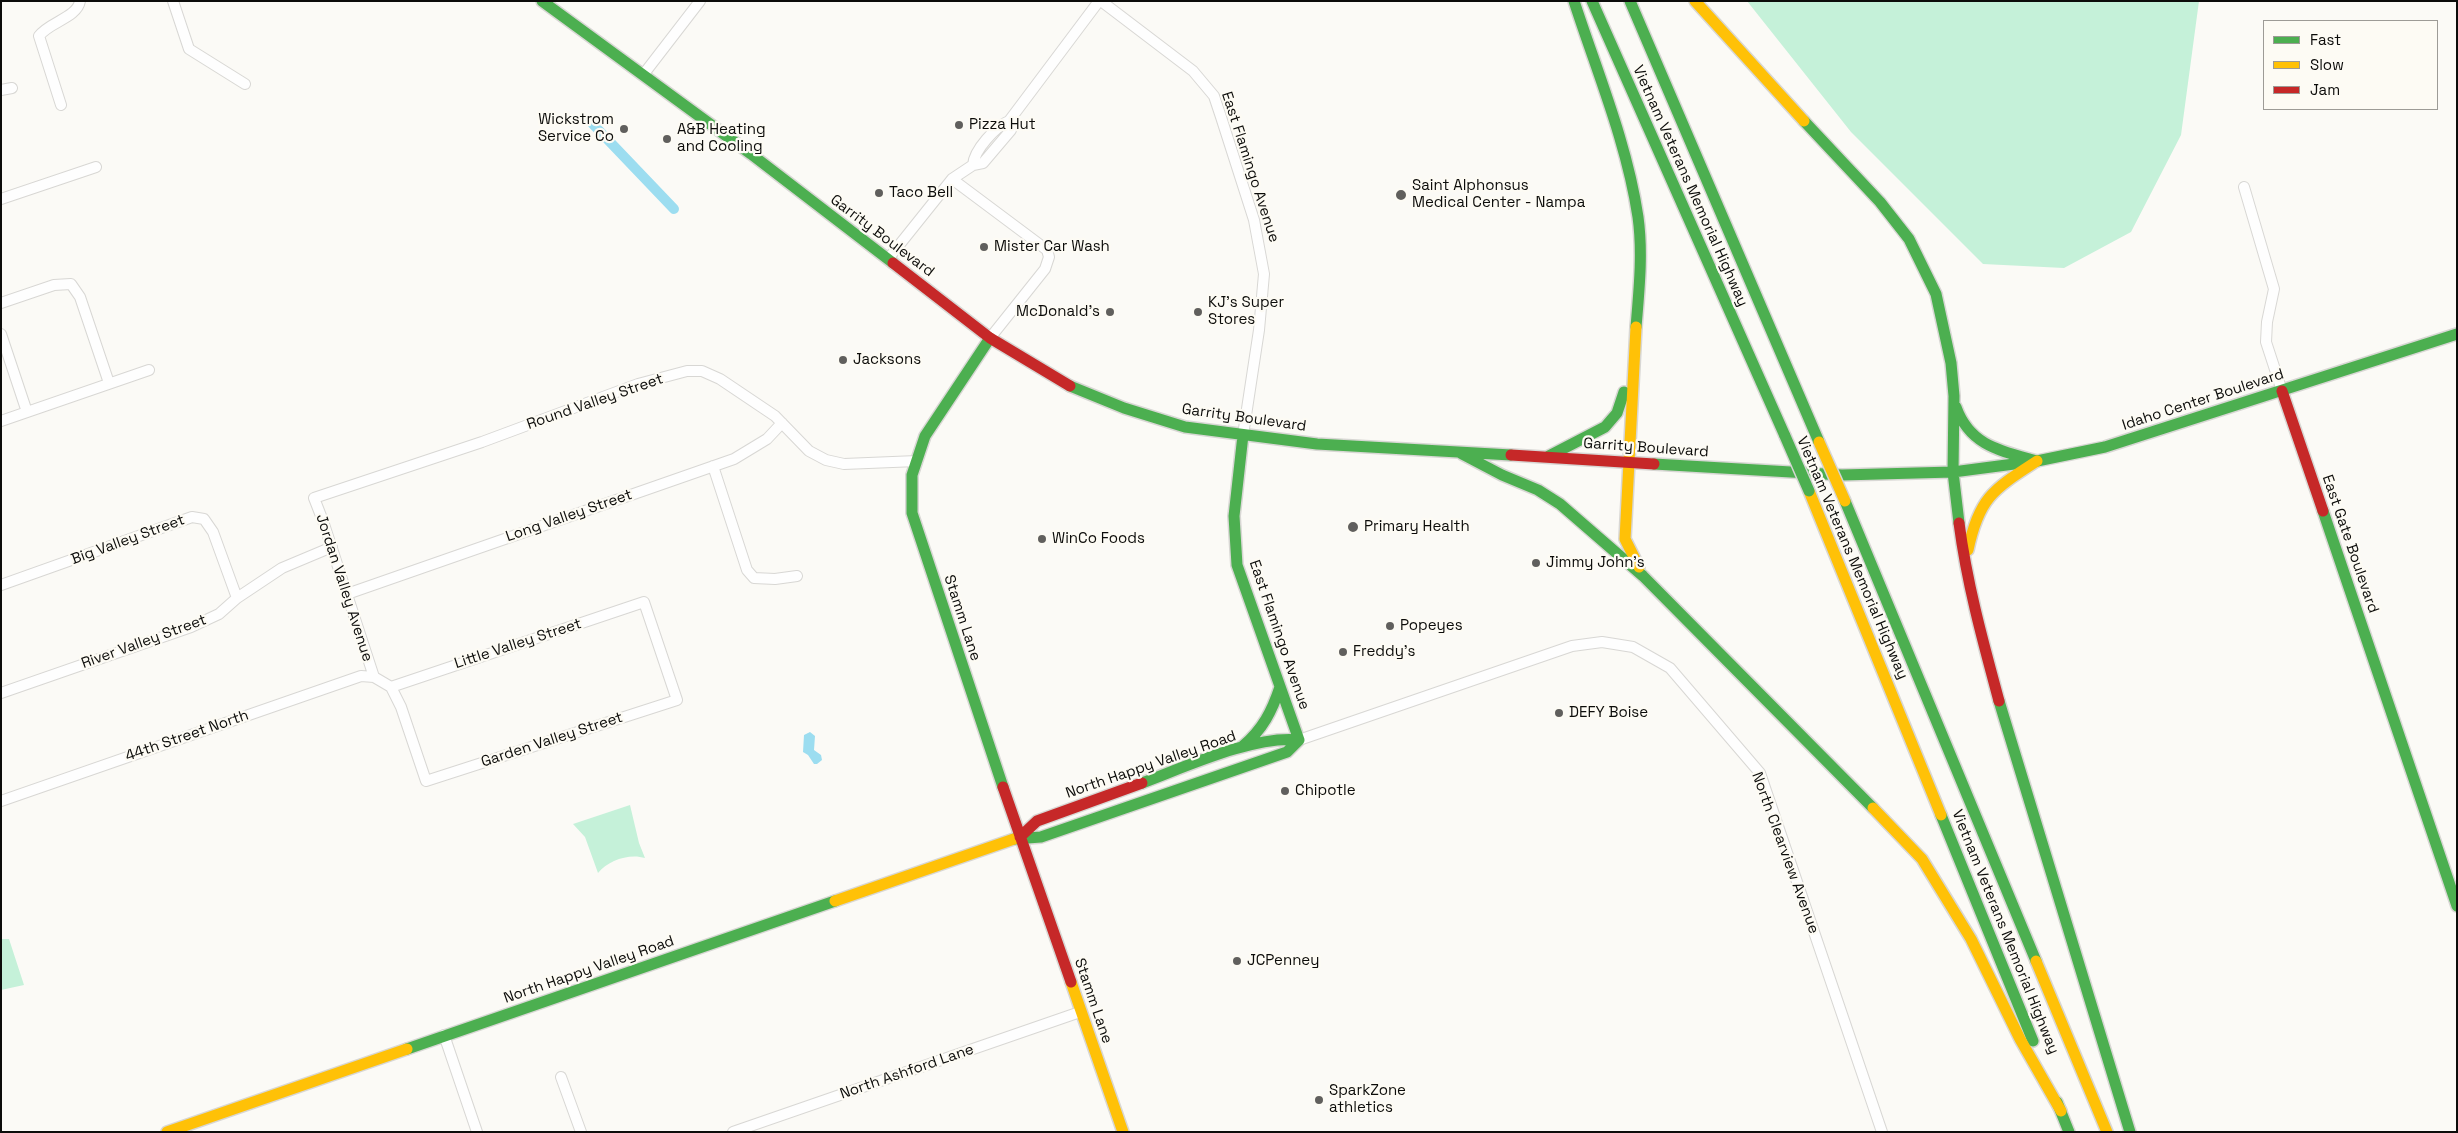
<!DOCTYPE html>
<style>
body{margin:0}
#map{position:relative;width:2458px;height:1133px;overflow:hidden;background:#fbfaf6;font-family:"Space Grotesk",sans-serif}
canvas{display:block}
.frame{position:absolute;inset:0;border:2px solid #0c0c0a;pointer-events:none}
.legend{position:absolute;left:2263px;top:20px;width:175px;height:90px;box-sizing:border-box;background:#fdfbf4;border:1px solid #9d9b96;margin:0;padding:6px 9px;list-style:none;font-size:15px;color:#0c0c0a}
.legend li{display:flex;align-items:center;gap:10px;height:25px}
.legend b{width:25px;border:1px solid #9d9b96}
</style>
<div id="map">
<canvas width="2458" height="1133"></canvas>
<div class="frame"></div>
<ul class="legend">
<li><b style="height:6px;background:#4caf50"></b>Fast</li>
<li><b style="height:6px;background:#ffc107"></b>Slow</li>
<li><b style="height:6px;background:#c62828"></b>Jam</li>
</ul>
</div>
<script>
const c = document.querySelector('canvas').getContext('2d');
c.lineJoin = 'round';
function paint(path, color) { c.fillStyle = color; c.fill(path, 'evenodd'); }
function trace(path, color, width, dash) { c.strokeStyle = color; c.lineWidth = width; c.lineCap = dash ? 'butt' : 'round'; c.setLineDash(dash || []); c.stroke(path); }
function drawText(font, color, halo, rows, align = 'center') {
  c.font = font + ' "Space Grotesk",sans-serif'; c.lineWidth = 4.5; c.setLineDash([]); c.textBaseline = 'middle'; c.strokeStyle = halo; c.fillStyle = color; for (const [text, x, y, turn = 0] of rows) {
    c.save(); c.translate(x, y); c.rotate((+turn || 0) * Math.PI / 180); c.textAlign = isNaN(turn) ? turn : align; if (halo) c.strokeText(text, 0, 0); c.fillText(text, 0, 0); c.restore();
  }
}
paint(new Path2D(`
 M1747,1H2199L2181,135L2131,232L2064,268L1983,264L1851,132Z
 M630,805L639,843L645,858C630,853 608,860 598,873L585,837L573,824Z
 M1,939H9L24,985L1,990Z`), '#c5f1d9');
paint(new Path2D(`
 M810,732L815,736L814,750L821,755L822,760L817,764H814L808,755L803,752L804,735Z`), '#9cddf0');
trace(new Path2D(`
 M589,120L674,209`), '#9cddf0', 10);
const street = new Path2D(`
 M173,1L189,49L245,84
 M1101,1L1193,71L1214,96L1221,117L1254,220L1264,274L1259,330L1243,435
 M643,75L700,1
 M1,90L12,88
 M61,105L39,36C49,22 77,18 80,1
 M973,165C974,150 996,126 1009,121L1099,1
 M952,179L1047,250L1049,257L1045,269L990,338
 M2244,187L2274,289L2267,322L2266,342L2282,391
 M1,199L96,167
 M888,259L952,179L973,165L983,163L1011,130L1009,121
 M1,303L54,285L71,284L80,297L109,383
 M1,334L27,412
 M1,421L149,370
 M713,466L747,570L754,578L775,579L797,576
 M1,585L192,517L204,519L213,532L237,598
 M347,594L734,459L767,439L782,423
 M391,687L644,602L677,700L426,781L401,707L391,687L374,677L323,521L314,498L482,442L638,384L687,371H702L720,379L775,416L809,451L826,460L844,464L917,461
 M1,693L191,627L219,614L237,598L282,568L332,547
 M1299,740L1572,646L1602,642L1633,647L1670,668L1760,773L1882,1132
 M1,801L361,676L374,677
 M444,1035L477,1132
 M561,1077L581,1132
 M733,1132L1080,1012`);
const fast = new Path2D(`
 M542,1L751,154L893,263
 M1574,1C1597,72 1627,143 1638,217C1643,253 1639,291 1636,327
 M1592,1L1785,436
 M1630,1L1819,442
 M1804,121L1880,202L1909,239L1936,294L1951,363L1954,396L1953,472L1959,523
 M990,338L925,436L912,475V513L1003,787
 M1070,386L1124,408L1185,427L1317,444L1511,455
 M1956,407C1970,446 2001,451 2037,461
 M1243,435L1234,516L1237,565L1299,740
 M1462,454L1502,475L1538,490L1560,504L1643,576L1873,808
 M1549,456L1605,427L1617,413L1624,392
 M1654,464L1842,475L1953,472
 M1953,472L2037,461L2105,447L2457,334
 M1845,501L2036,961
 M2323,511L2457,906
 M1999,701L2130,1132
 M1243,746C1263,729 1272,711 1280,687
 M1142,783C1185,767 1254,735 1299,740
 M1941,815L2033,1041
 M1014,839L1041,837L1287,752L1299,740
 M407,1049L835,901
 M2057,1102L2069,1132`);
const slow = new Path2D(`
 M1695,1L1804,121
 M1636,327L1625,539L1639,567
 M1809,491L1941,815
 M1968,550C1979,497 1994,489 2037,461
 M1873,808L1922,859L1971,939L2020,1039L2061,1111
 M835,901L1014,839
 M2036,961L2107,1132
 M1071,982L1123,1132
 M167,1132L407,1049`);
const jam = new Path2D(`
 M893,263L990,338L1070,386
 M2282,391L2323,511
 M1511,455L1654,464
 M1959,523C1967,584 1983,642 1999,701
 M1003,787L1071,982
 M1020,837L1037,821L1142,783`);
trace(street, '#d8d7d4', 12);
trace(fast, '#d8d7d4', 14);
trace(slow, '#d8d7d4', 14);
trace(jam, '#d8d7d4', 14);
trace(street, '#fefefe', 10);
trace(fast, '#4caf50', 11);
trace(slow, '#ffc107', 11);
trace(jam, '#c62828', 11);
const fastBridge = new Path2D(`
 M1785,436L1809,491`);
const slowBridge = new Path2D(`
 M1819,442L1845,501`);
trace(fastBridge, '#d6d6d4', 14, []);
trace(slowBridge, '#d6d6d4', 14, []);
trace(fastBridge, '#4caf50', 11);
trace(slowBridge, '#ffc107', 11);
for (const [x, y, r, color] of [
 [959,125,5,"#605f5d"],
 [624,129,5,"#605f5d"],
 [667,139,5,"#605f5d"],
 [879,193,5,"#605f5d"],
 [1401,195,6,"#605f5d"],
 [984,247,5,"#605f5d"],
 [1110,312,5,"#605f5d"],
 [1198,312,5,"#605f5d"],
 [843,360,5,"#605f5d"],
 [1353,527,6,"#605f5d"],
 [1042,539,5,"#605f5d"],
 [1536,563,5,"#605f5d"],
 [1390,626,5,"#605f5d"],
 [1343,652,5,"#605f5d"],
 [1559,713,5,"#605f5d"],
 [1285,791,5,"#605f5d"],
 [1237,961,5,"#605f5d"],
 [1319,1100,5,"#605f5d"]
]) { const dot = new Path2D(); dot.arc(x, y, r, 0, 2 * Math.PI); c.fillStyle = color; c.fill(dot); trace(dot, '#fdfbf4', 2); }
drawText('15px', '#0c0c0a', '#fdfbf4', [
 ["Wickstrom",614,120,"right"],
 ["Service Co",614,137,"right"],
 ["Pizza Hut",969,125],
 ["A&B Heating",677,130],
 ["and Cooling",677,147],
 ["Saint Alphonsus",1412,186],
 ["Medical Center - Nampa",1412,203],
 ["Taco Bell",889,193],
 ["Mister Car Wash",994,247],
 ["KJ's Super",1208,303],
 ["Stores",1208,320],
 ["McDonald's",1100,312,"right"],
 ["Jacksons",853,360],
 ["Primary Health",1364,527],
 ["WinCo Foods",1052,539],
 ["Jimmy John's",1546,563],
 ["Popeyes",1400,626],
 ["Freddy's",1353,652],
 ["DEFY Boise",1569,713],
 ["Chipotle",1295,791],
 ["JCPenney",1247,961],
 ["SparkZone",1329,1091],
 ["athletics",1329,1108]
], 'left');
drawText('15px', '#0c0c0a', '#fdfbf4', [
 ["East Flamingo Avenue",1250,167,72],
 ["Vietnam Veterans Memorial Highway",1690,186,66],
 ["Garrity Boulevard",882,236,37],
 ["Idaho Center Boulevard",2203,400,-18],
 ["Round Valley Street",595,402,-19],
 ["Garrity Boulevard",1244,418,8],
 ["Garrity Boulevard",1646,448,4],
 ["Long Valley Street",569,516,-19],
 ["Big Valley Street",128,540,-20],
 ["East Gate Boulevard",2350,544,71],
 ["Vietnam Veterans Memorial Highway",1852,558,67],
 ["Jordan Valley Avenue",344,588,72],
 ["Stamm Lane",962,618,72],
 ["East Flamingo Avenue",1279,635,71],
 ["River Valley Street",144,642,-20],
 ["Little Valley Street",518,644,-18],
 ["44th Street North",187,736,-19],
 ["Garden Valley Street",552,740,-18],
 ["North Happy Valley Road",1151,765,-19],
 ["North Clearview Avenue",1785,853,70],
 ["Vietnam Veterans Memorial Highway",2005,932,68],
 ["North Happy Valley Road",589,970,-19],
 ["Stamm Lane",1093,1001,71],
 ["North Ashford Lane",907,1072,-19]
]);
</script>
